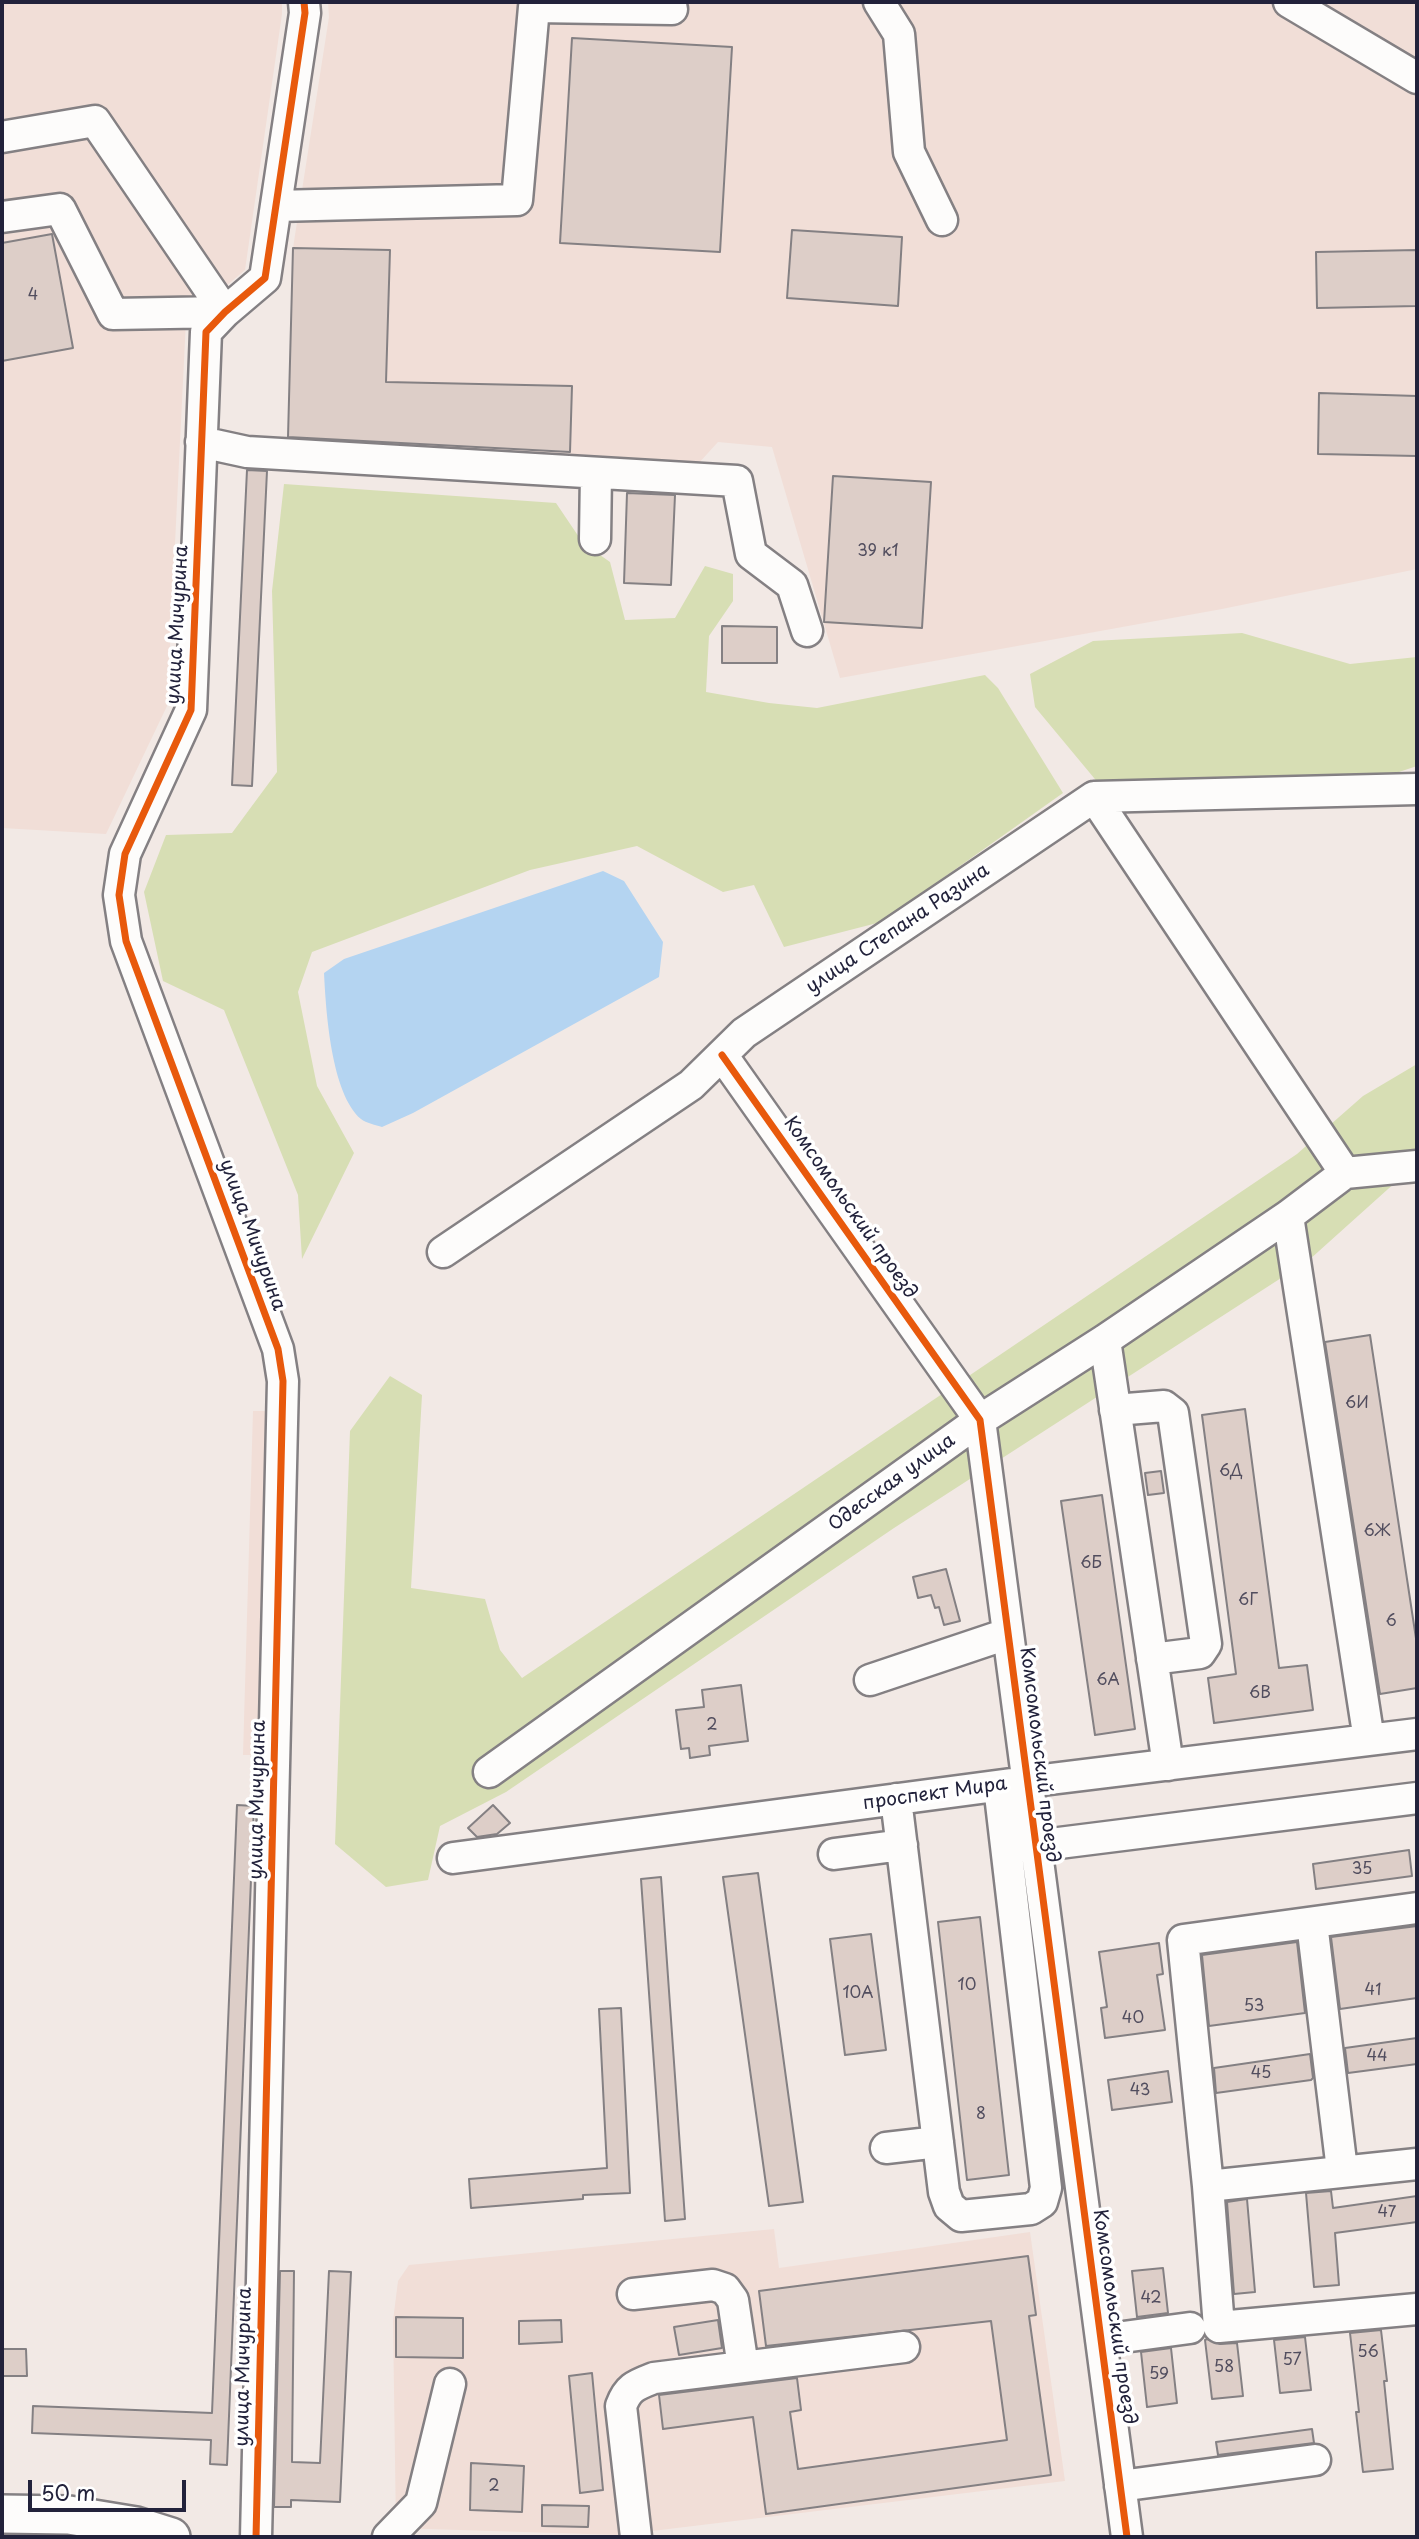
<!DOCTYPE html>
<meta charset="utf-8">
<style>
body{margin:0}
#map{position:relative;width:1419px;height:2539px;overflow:hidden;background:#f2e9e5;font-family:"Playpen Sans",sans-serif}
canvas{display:block}
.frame{position:absolute;inset:0;border:4px solid #22223b;pointer-events:none}
.scale{position:absolute;left:28px;top:2480px;width:158px;height:32px;box-sizing:border-box;border:4px solid #22223b;border-top:0;padding-left:9px;font-size:21px;line-height:24px;white-space:nowrap;color:#22223b;-webkit-text-stroke:5px #fff;paint-order:stroke}
</style>
<div id="map">
<canvas width="1419" height="2539"></canvas>
<div class="frame"></div>
<div class="scale">50 m</div>
</div>
<script>
const c = document.querySelector('canvas').getContext('2d');
c.lineJoin = 'round';
function paint(path, color) { c.fillStyle = color; c.fill(path, 'evenodd'); }
function trace(path, color, width, dash) { c.strokeStyle = color; c.lineWidth = width; c.lineCap = dash ? 'butt' : 'round'; c.setLineDash(dash || []); c.stroke(path); }
function drawText(font, color, halo, rows, align = 'center') {
  c.font = font + ' "Playpen Sans",sans-serif'; c.lineWidth = 7; c.setLineDash([]); c.textBaseline = 'middle'; c.strokeStyle = halo; c.fillStyle = color; for (const [text, x, y, turn = 0] of rows) {
    c.save(); c.translate(x, y); c.rotate((+turn || 0) * Math.PI / 180); c.textAlign = isNaN(turn) ? turn : align; if (halo) c.strokeText(text, 0, 0); c.fillText(text, 0, 0); c.restore();
  }
}
paint(new Path2D(`
 M2,2H282V14L245,270L186,320L167,706L106,834L2,828Z
 M328,2H1417V569L1222,609L840,678L772,447L718,442L687,476L288,445L293,248L329,17Z
 M253,1411H272L262,1755H243Z
 M774,2229L779,2268L1030,2232L1065,2481L619,2535L396,2528L393,2321L398,2281L409,2265Z`), '#f1ded7');
paint(new Path2D(`
 M284,484L556,503L583,543L610,562L625,620L675,618L705,566L733,574V601L709,636L706,692L769,703L817,708L985,675L998,688L1063,793L881,922L784,947L754,885L723,892L637,846L530,870L312,952L298,992L317,1086L354,1153L302,1259L298,1195L224,1010L163,981L144,892L166,835L232,833L277,772L272,591Z
 M1242,633L1350,664L1417,657V766L1393,774L1099,784L1035,707L1030,674L1093,641Z
 M1417,1064V1163L1309,1260L894,1528L506,1792L440,1826L428,1880L386,1887L335,1844L350,1431L390,1376L422,1395L411,1588L485,1599L500,1650L522,1678L1297,1154L1363,1096Z`), '#d7deb4');
paint(new Path2D(`
 M603,871L624,881L663,942L659,977L413,1113L382,1127C376,1125 366,1123 361,1119C331,1093 326,1011 324,973L344,959Z`), '#b4d4f1');
const building = new Path2D(`
 M572,38L732,47L720,252L560,243Z
 M792,230L902,237L898,306L787,298Z
 M52,234L73,348L2,361V243Z
 M293,248L390,250L386,382L572,386L570,452L288,437Z
 M1417,250V306L1317,308L1316,252Z
 M1319,393L1417,396V456L1318,454Z
 M247,470L267,471L252,786L232,785Z
 M833,476L931,482L922,628L824,622Z
 M627,493L675,495L671,585L624,583Z
 M722,626L777,627V663H722Z
 M1370,1335L1417,1645V1688L1380,1694L1325,1342Z
 M1245,1409L1279,1668L1307,1665L1313,1710L1214,1723L1208,1678L1236,1674L1202,1415Z
 M1161,1471L1164,1493L1148,1495L1145,1473Z
 M1102,1495L1135,1729L1095,1735L1061,1501Z
 M946,1569L960,1621L944,1625L939,1607L935,1608L931,1595L918,1598L913,1577Z
 M741,1685L748,1741L709,1746L710,1755L690,1758L689,1748L681,1749L676,1710L704,1707L702,1690Z
 M237,1805L254,1806L227,2465L210,2464L211,2440L32,2433L33,2406L212,2413Z
 M493,1805L510,1823L497,1834L477,1837L468,1828Z
 M1409,1850L1412,1876L1316,1889L1313,1864Z
 M758,1873L803,2202L769,2206L723,1877Z
 M661,1877L685,2219L665,2221L641,1879Z
 M980,1917L1009,2175L967,2180L938,1922Z
 M1417,1926V1998L1340,2009L1331,1937Z
 M871,1934L886,2050L845,2055L830,1939Z
 M1297,1942L1305,2013L1209,2026L1202,1955Z
 M1159,1943L1163,1974L1157,1975L1165,2030L1105,2038L1101,2008L1107,2007L1099,1952Z
 M621,2008L630,2193L583,2195V2199L471,2208L469,2179L607,2168L599,2009Z
 M1417,2038V2064L1348,2073L1345,2048Z
 M1310,2054L1313,2078L1311,2080L1216,2093L1214,2068Z
 M1168,2071L1172,2102L1112,2110L1108,2080Z
 M1331,2191L1333,2208L1417,2196V2222L1335,2233L1339,2285L1314,2287L1306,2193Z
 M1247,2199L1255,2292L1234,2294L1227,2202Z
 M1028,2256L1036,2315L1029,2316L1051,2475L766,2514L753,2417L663,2429L659,2395L797,2378L801,2410L790,2412L798,2469L1007,2440L991,2321L766,2346L759,2291Z
 M1163,2268L1168,2313L1137,2317L1132,2271Z
 M280,2271H294L292,2462L320,2463L329,2271L351,2272L340,2502L291,2500V2507H274Z
 M396,2317L463,2318V2358L396,2357Z
 M561,2320L562,2342L519,2344V2321Z
 M718,2320L722,2348L679,2355L674,2327Z
 M1381,2330L1387,2381H1384L1393,2469L1363,2472L1356,2412H1359L1350,2333Z
 M1305,2337L1311,2390L1280,2393L1274,2340Z
 M1207,2339L1220,2344L1237,2343L1243,2396L1212,2399L1205,2340Z
 M1171,2348L1177,2403L1147,2407L1141,2352Z
 M3,2349H26L27,2376H3Z
 M592,2373L603,2490L580,2493L569,2376Z
 M1312,2429L1314,2443L1218,2455L1216,2442Z
 M471,2463L524,2466L522,2512L470,2510Z
 M542,2505L589,2506L588,2527L542,2526Z`);
paint(building, '#ddcec8');
trace(building, '#848083', 2);
const minor = new Path2D(`
 M879,2L899,34L909,152L942,220
 M1289,2L1417,78
 M2,137L95,121L225,312
 M276,206L517,200L534,7L672,9
 M2,217L60,209L113,314L225,312
 M201,442L247,452L737,481L751,554L792,585L807,631
 M595,539L596,473
 M1094,797L1345,1173
 M722,1055L980,1420L1127,2537
 M1288,1216L1369,1740
 M443,1252L691,1085L744,1033L1094,797L1417,789
 M1105,1340L1168,1765
 M1115,1410L1164,1406L1173,1413L1206,1644L1200,1653L1152,1659
 M870,1680L1007,1634
 M489,1772L980,1420L1105,1340L1288,1216L1345,1173L1417,1166
 M896,1799L944,2192L949,2206L961,2216L1031,2209L1042,2202L1046,2188L999,1786
 M1035,1846L1417,1798
 M834,1854L902,1845
 M453,1858L1026,1782L1417,1734
 M1417,1908L1183,1940L1208,2186L1219,2327L1417,2309
 M1312,1923L1342,2170
 M886,2148L938,2142
 M1208,2186L1417,2164
 M633,2294L713,2285L725,2289L733,2300L743,2367
 M1101,2340L1190,2328
 M1120,2486L1315,2460
 M256,2537L283,1381L278,1349L126,941L119,895L125,854L191,710L206,332L225,312L265,278L305,13L304,2
 M388,2537L421,2503L450,2384
 M636,2537L621,2406C628,2387 636,2385 654,2378L904,2347`);
const major = new Path2D(`
 M2,2514L69,2515L136,2526L171,2537`);
trace(minor, '#848083', 35);
trace(major, '#848083', 42);
trace(minor, '#fdfcfb', 30);
trace(major, '#fdfcfb', 37);
trace(new Path2D(`
 M722,1055L980,1420L1127,2537
 M256,2537L283,1381L278,1349L126,941L119,895L125,854L191,710L206,332L225,312L265,278L305,13L304,2`), '#e8590c', 7);
drawText('16px', '#514d5e', null, [
 ["4",33,296],
 ["39 к1",878,552],
 ["6И",1357,1404],
 ["6Д",1231,1472],
 ["6Ж",1377,1532],
 ["6Б",1091,1564],
 ["6Г",1248,1601],
 ["6",1391,1622],
 ["6А",1108,1681],
 ["6В",1260,1694],
 ["2",712,1726],
 ["35",1362,1870],
 ["10",967,1986],
 ["41",1373,1991],
 ["10А",858,1994],
 ["53",1254,2007],
 ["40",1133,2019],
 ["44",1377,2057],
 ["45",1261,2074],
 ["43",1140,2091],
 ["8",981,2115],
 ["47",1387,2213],
 ["42",1151,2299],
 ["56",1368,2353],
 ["57",1292,2361],
 ["58",1224,2368],
 ["59",1159,2375],
 ["2",494,2487]
]);
drawText('19px', '#22223b', '#fff', [
 ["улица Мичурина",178,625,-87],
 ["улица Степана Разина",898,929,-34],
 ["Комсомольский проезд",850,1208,55],
 ["улица Мичурина",252,1235,70],
 ["Одесская улица",892,1483,-36],
 ["Комсомольский проезд",1039,1755,83],
 ["проспект Мира",935,1794,-8],
 ["улица Мичурина",258,1800,-89],
 ["Комсомольский проезд",1114,2317,82],
 ["улица Мичурина",244,2367,-89]
]);
</script>
